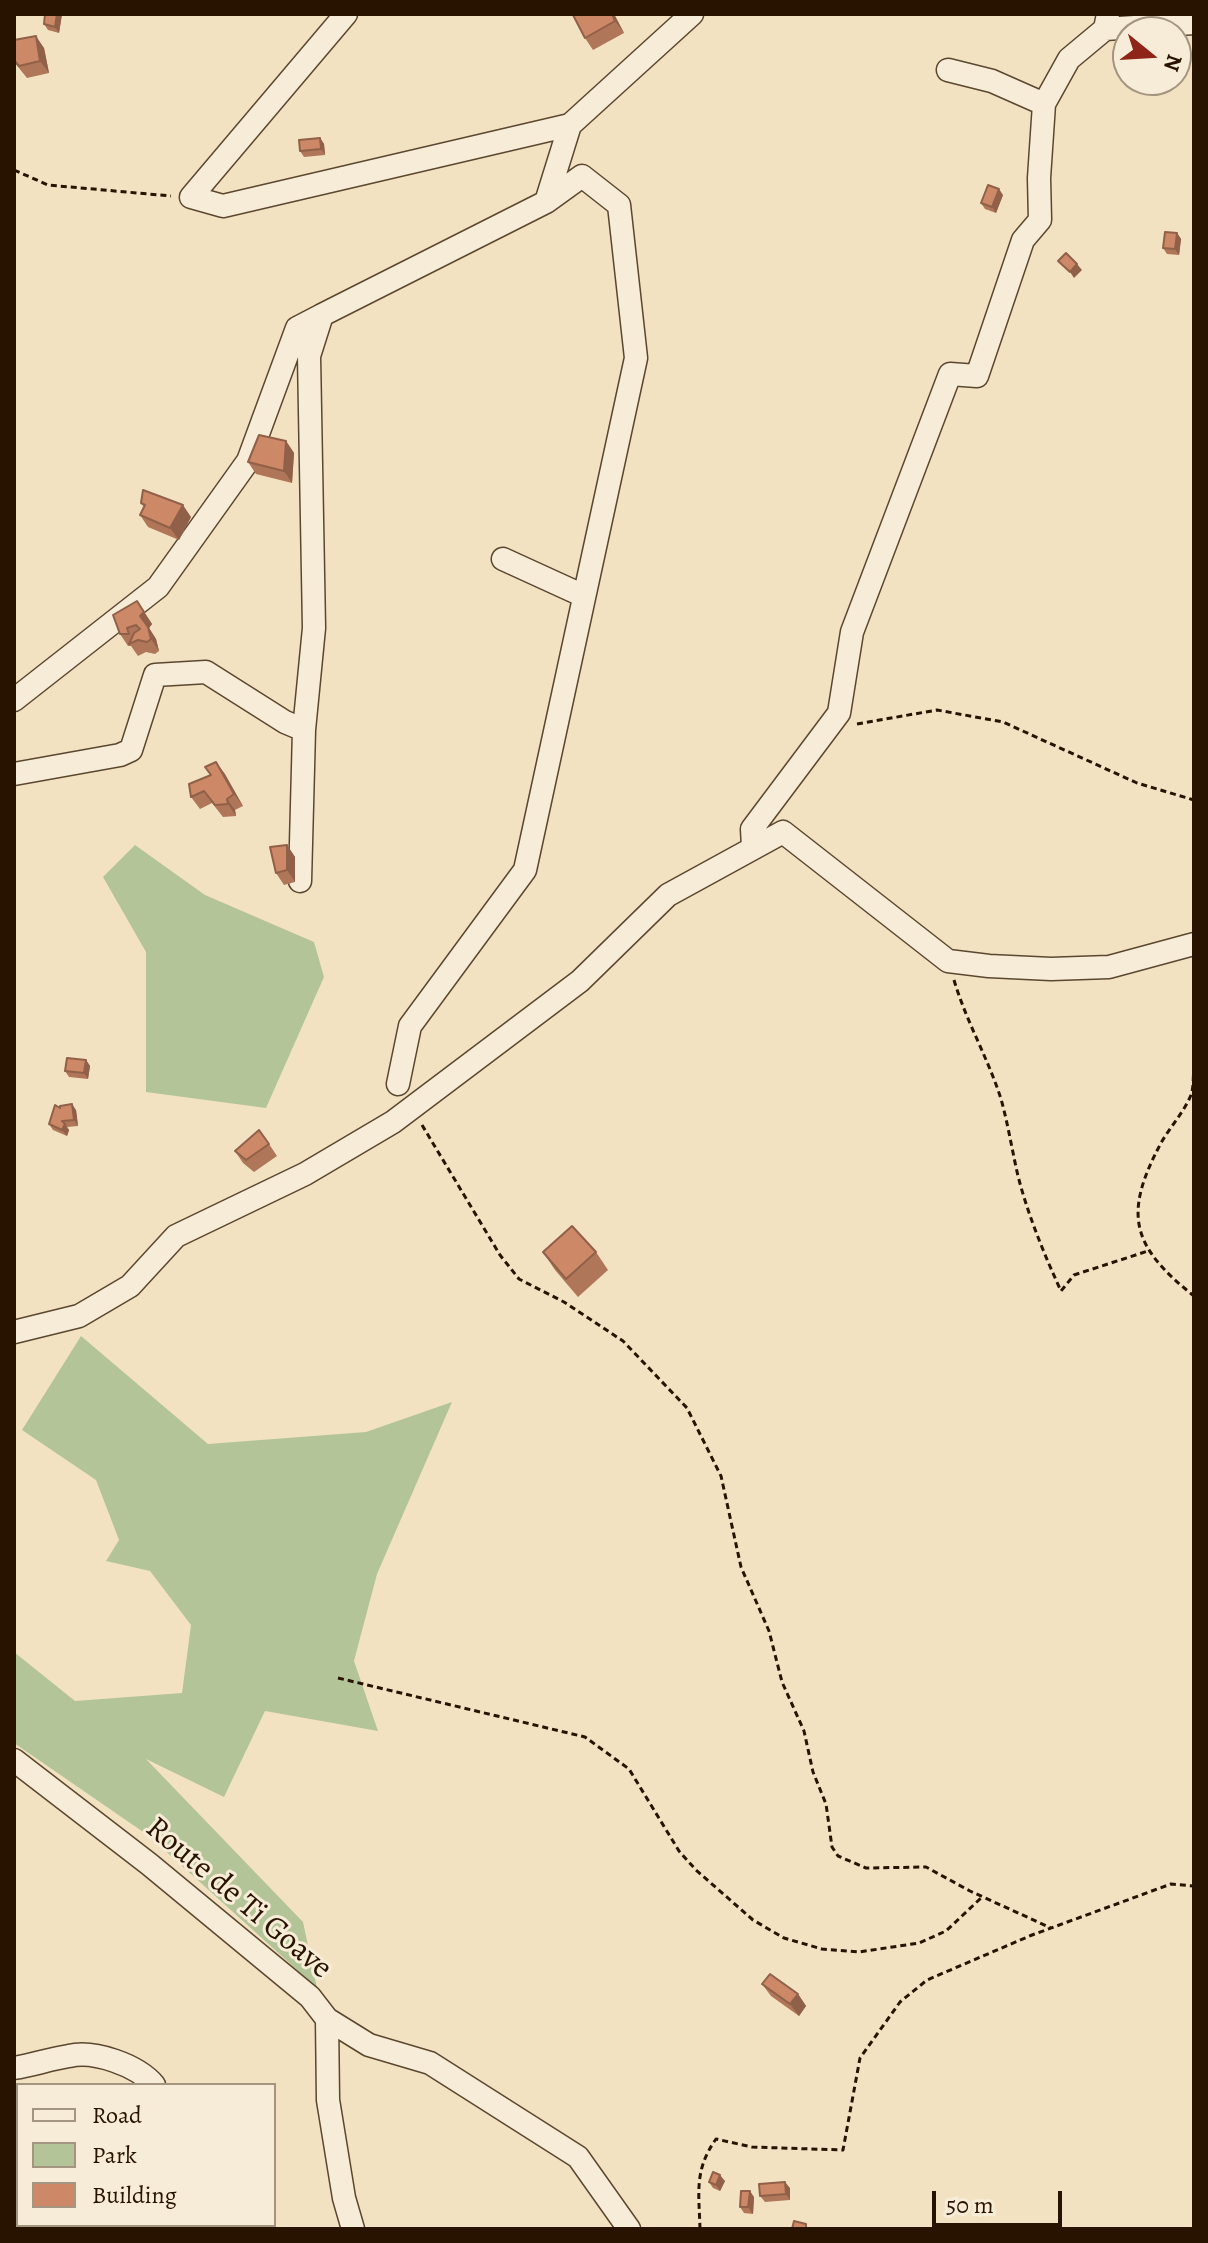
<!DOCTYPE html>
<style>
body{margin:0}
#map{position:relative;width:1208px;height:2243px;overflow:hidden;background:#f3e2c2;font-family:Alegreya,serif}
canvas{display:block}
.frame{position:absolute;inset:0;border:16px solid #281300;pointer-events:none}
.legend{position:absolute;left:16px;top:2083px;width:260px;height:144px;box-sizing:border-box;background:#f7ecd7;border:2px solid #a49581;margin:0;padding:10px 14px;list-style:none;font-size:24px;color:#281300}
.legend li{display:flex;align-items:center;gap:16px;height:40px}
.legend b{width:40px;border:2px solid #a49581}
.north{position:absolute;left:1112px;top:16px;width:80px;height:80px;box-sizing:border-box;background:#f7ecd7;border:2px solid #a49581;border-radius:50%;rotate:108deg;font-size:22px;font-weight:700;line-height:32px;text-align:center;color:#281300}
.north::after{content:'';display:block;margin:auto;width:28px;height:36px;background:#8f2418;clip-path:polygon(50% 0,100% 100%,50% 72%,0 100%)}
.scale{position:absolute;left:932px;top:2191px;width:130px;height:36px;box-sizing:border-box;border:4px solid #281300;border-top:0;padding-left:10px;font-size:24px;line-height:28px;white-space:nowrap;color:#281300;-webkit-text-stroke:6px #f7ecd7;paint-order:stroke}
</style>
<div id="map">
<canvas width="1208" height="2243"></canvas>
<div class="frame"></div>
<ul class="legend">
<li><b style="height:10px;background:#f7ecd7"></b>Road</li>
<li><b style="height:22px;background:#b4c499"></b>Park</li>
<li><b style="height:22px;background:#cd8967"></b>Building</li>
</ul>
<div class="north">N</div>
<div class="scale">50 m</div>
</div>
<script>
const c = document.querySelector('canvas').getContext('2d');
c.lineJoin = 'round';
function paint(path, color) { c.fillStyle = color; c.fill(path, 'evenodd'); }
function trace(path, color, width, dash) { c.strokeStyle = color; c.lineWidth = width; c.lineCap = dash ? 'butt' : 'round'; c.setLineDash(dash || []); c.stroke(path); }
function drawText(font, color, halo, rows, align = 'center') {
  c.font = font + ' Alegreya,serif'; c.lineWidth = 6; c.setLineDash([]); c.textBaseline = 'middle'; c.strokeStyle = halo; c.fillStyle = color; for (const [text, x, y, turn = 0] of rows) {
    c.save(); c.translate(x, y); c.rotate((+turn || 0) * Math.PI / 180); c.textAlign = isNaN(turn) ? turn : align; if (halo) c.strokeText(text, 0, 0); c.fillText(text, 0, 0); c.restore();
  }
}
paint(new Path2D(`
 M135,845L205,895L314,942L324,977L266,1108L146,1092V952L103,877Z
 M81,1336L208,1444L366,1432L452,1402L377,1574L354,1661L378,1731L265,1711L224,1797L146,1759L303,1922L317,1988L149,1836L14,1743V1652L75,1701L182,1693L191,1625L150,1571L106,1561L119,1540L96,1480L22,1430Z`), '#b4c499');
const minor = new Path2D(`
 M346,14L191,197L223,206L570,125L692,14
 M1105,29L1194,23
 M948,70L992,81L1044,104L1069,59L1105,29L1108,14
 M503,559L584,596
 M14,700L158,587L248,461L297,328L322,315
 M14,774L120,755L131,750L155,675L206,672L285,722L304,730
 M753,847L752,829L839,713L852,632L950,374L977,376L1023,240L1040,220L1039,178L1044,104
 M300,881L304,730L314,628L309,356L322,315L546,202L570,125
 M398,1084L410,1026L525,870L636,358L619,205L582,176L546,202
 M14,1332L79,1316L130,1286L176,1236L305,1174L393,1122L580,981L668,895L783,832L948,961L989,966L1051,969L1109,967L1194,944
 M14,1760L149,1864L310,1997L327,2019L328,2100L344,2198L353,2229
 M327,2019L369,2045L430,2063L578,2157L629,2229
 M14,2068C33,2065 50,2059 69,2056C94,2050 137,2065 154,2085
 M229,2225L230,2229`);
trace(minor, '#5b4730', 25);
trace(new Path2D(`
 M14,170L48,185L171,196
 M857,724L937,710L1003,722L1137,783L1194,800
 M954,980C966,1021 988,1058 1001,1099C1008,1124 1012,1150 1018,1176C1028,1215 1044,1254 1061,1291L1074,1275L1148,1251
 M1194,1065C1193,1074 1194,1087 1191,1095C1184,1112 1170,1127 1161,1143C1123,1214 1131,1246 1194,1296
 M422,1125L500,1255L519,1279L564,1302L623,1341L687,1408L721,1476L741,1567L769,1631L782,1682L804,1731L813,1772L826,1804L832,1847L838,1856L866,1868L926,1867L970,1891L1051,1928
 M338,1678L585,1737L629,1769L679,1851L696,1870L753,1920L784,1938L822,1949L859,1952L919,1943L946,1931L981,1898
 M700,2229C699,2192 694,2170 716,2139L752,2147L843,2150L860,2058L900,2002L927,1980L1032,1935L1171,1884L1194,1886`), '#281300', 3, [6, 4]);
trace(minor, '#f7ecd7', 22);
paint(new Path2D(`
 M45,14H62L59,33L48,30L44,24Z
 M575,14H614L624,33L593,50L585,38Z
 M14,40L44,48L49,73L27,78L14,62Z
 M320,138L324,144L325,155L304,157L300,151Z
 M1003,195L996,213L985,209L981,203Z
 M1177,233L1181,239L1179,255L1167,254L1163,248Z
 M286,441L294,453L292,483L256,474L248,462Z
 M141,503L191,517L179,540L148,527L140,515L144,507Z
 M137,601L152,624L149,628L156,639L159,651L155,654L146,652L138,656L131,646H128L120,634Z
 M216,762L243,806L235,810L236,816L223,817L212,803L200,809L191,797L211,775Z
 M287,845L295,857V882L284,885L276,873Z
 M86,1060L90,1066L88,1079L69,1077L65,1071Z
 M60,1108L76,1110L78,1126L67,1127L69,1130L67,1136L53,1130L49,1124Z
 M269,1144L277,1156L254,1172L243,1163L235,1151Z
 M543,1252H596L608,1270L578,1297L555,1270Z
 M762,1984L798,1994L806,2006L799,2016L771,1996Z
 M725,2181L720,2191L713,2188L709,2182Z
 M790,2188V2200L765,2202L760,2196Z
 M754,2197L753,2214L744,2213L740,2207Z`), '#b07659');
paint(new Path2D(`
 M57,14H62L59,33L55,27Z
 M612,14H614L624,33L615,21Z
 M36,36L44,48L49,73L40,61Z
 M320,138L324,144L325,155L321,149Z
 M999,189L1003,195L996,213L992,207Z
 M1177,233L1181,239L1179,255L1175,249Z
 M1077,264L1082,270L1074,278L1070,272Z
 M286,441L294,453L292,483L284,471Z
 M183,505L191,517L179,540L170,528Z
 M137,601L152,624L149,628L156,639L159,651L151,639L140,616Z
 M216,762L225,774L243,806L234,794Z
 M227,799L235,810L236,816L228,804Z
 M287,845L295,857V882L287,870Z
 M86,1060L90,1066L88,1079L84,1073Z
 M72,1104L76,1110L78,1126L74,1120Z
 M65,1124L69,1130L67,1136L62,1130Z
 M798,1994L806,2006L799,2016L790,2004Z
 M720,2175L725,2181L720,2191L716,2185Z
 M785,2182L790,2188V2200L786,2194Z
 M750,2191L754,2197L753,2214L748,2207Z`), '#906048');
const building = new Path2D(`
 M45,14H57L55,27L44,24Z
 M575,14H612L615,21L585,38L573,15Z
 M36,36L40,61L19,66L14,60V40Z
 M320,138L321,149L300,151L299,140Z
 M988,185L999,189L992,207L981,203Z
 M1165,232L1177,233L1175,249L1163,248Z
 M1066,253L1077,264L1070,272L1058,261Z
 M259,435L286,441L284,471L248,462Z
 M143,490L183,505L170,528L140,515L145,505L141,503Z
 M137,601L144,612L140,616L148,627L151,639L147,642L138,640L129,644L134,633L140,629L136,625L127,628L129,634H120L113,615Z
 M216,762L234,794L227,799L228,804L215,805L204,791L191,797L189,784L211,775L205,767Z
 M287,845V870L276,873L270,847Z
 M67,1058L86,1060L84,1073L65,1071Z
 M72,1104L74,1120L62,1121L65,1124L62,1130L49,1124L55,1105L60,1108V1106Z
 M259,1130L269,1144L246,1160L235,1151Z
 M572,1226L596,1252L566,1279L543,1252Z
 M770,1974L798,1994L790,2004L762,1984Z
 M713,2172L720,2175L716,2185L709,2182Z
 M785,2182L786,2194L760,2196L759,2184Z
 M741,2191H750L748,2207H740Z
 M794,2221L806,2224V2229H792Z`);
paint(building, '#cd8967');
trace(building, '#906048', 2);
drawText('32px', '#281300', '#f7ecd7', [
 ["Route de Ti Goave",238,1899,40]
]);
</script>
